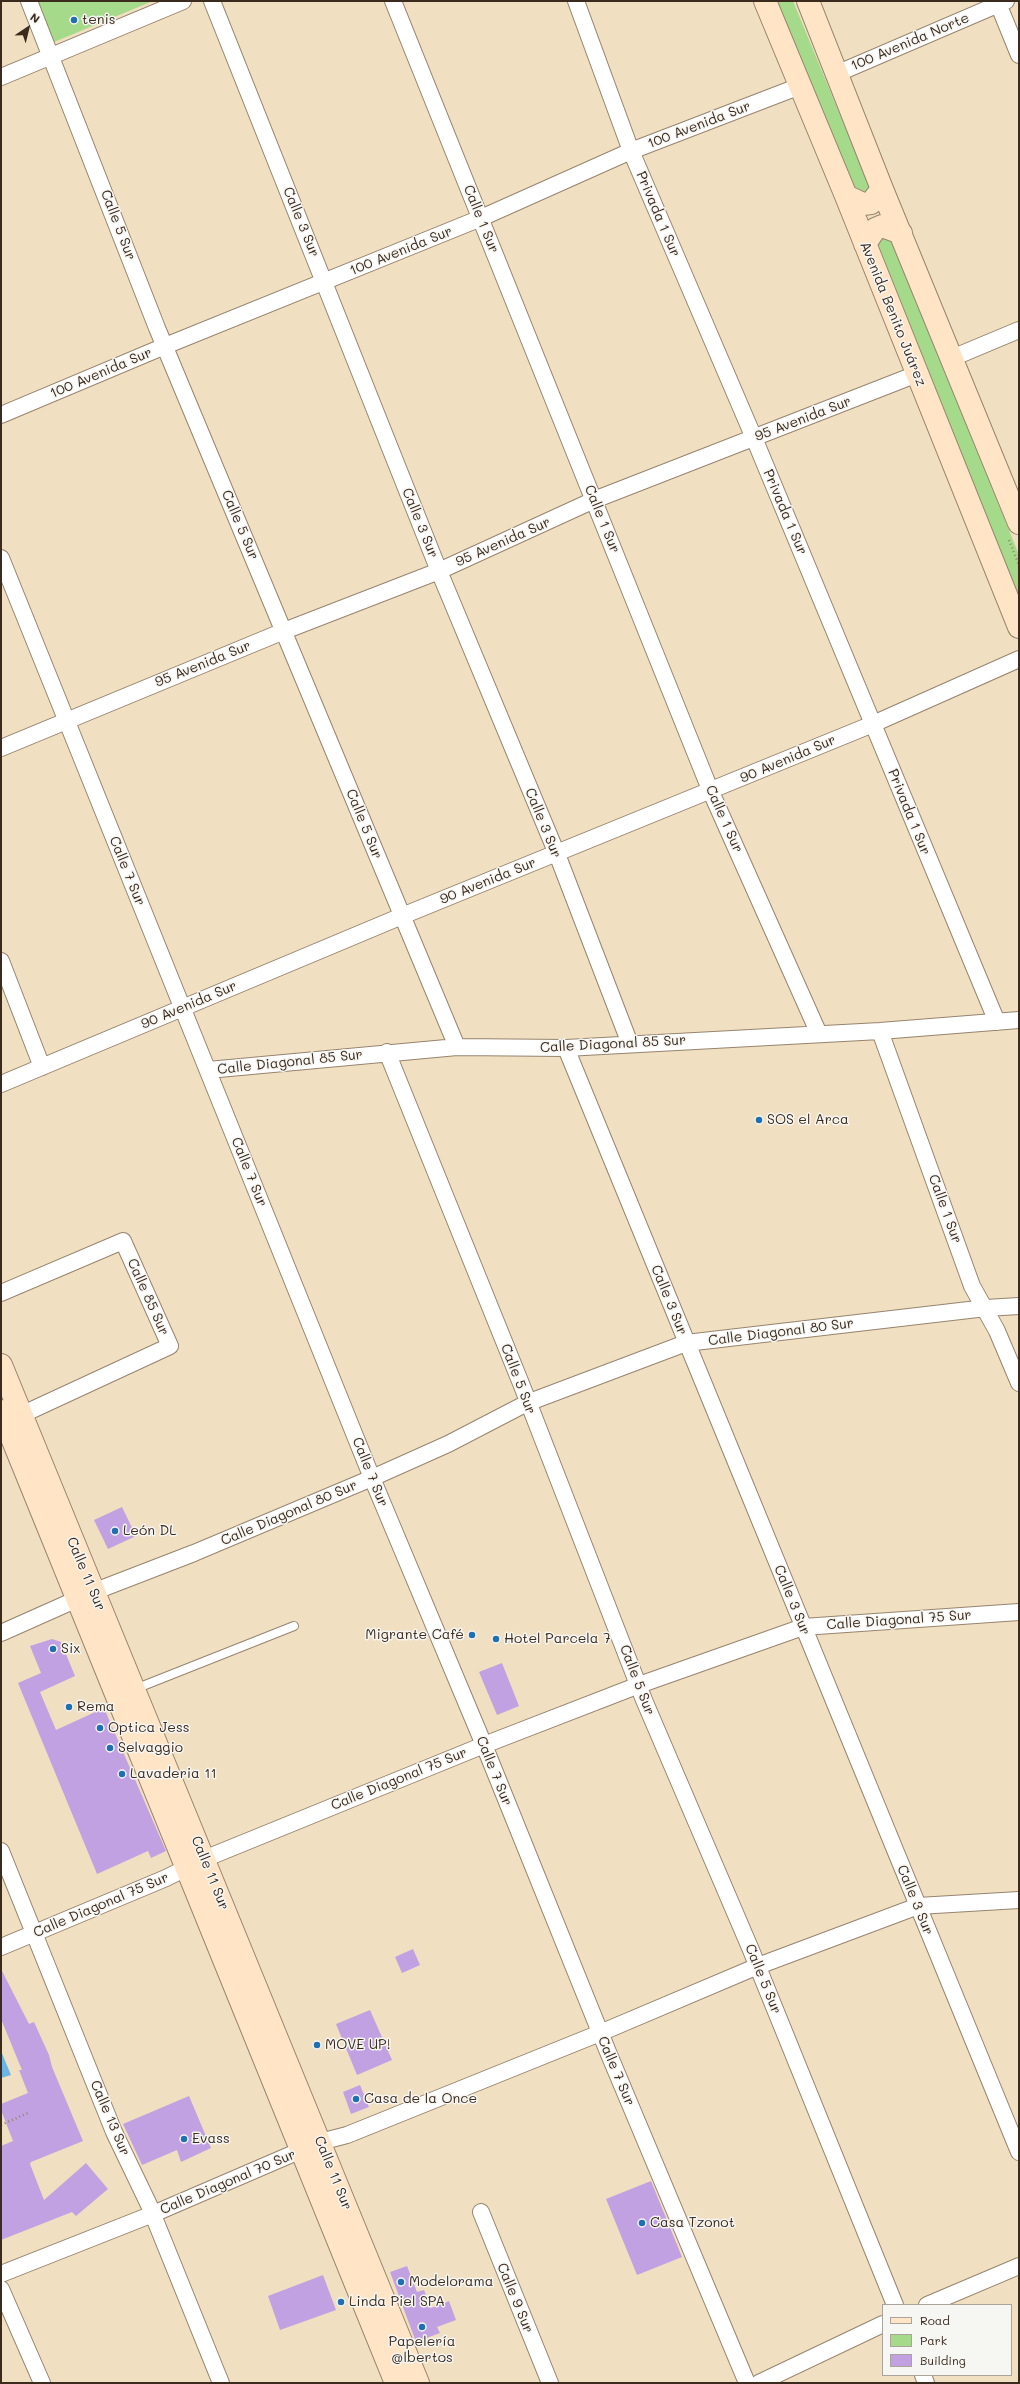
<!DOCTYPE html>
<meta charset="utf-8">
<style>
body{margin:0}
#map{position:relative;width:1020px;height:2384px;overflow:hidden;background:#f0dfc0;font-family:Mali,sans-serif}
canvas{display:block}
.frame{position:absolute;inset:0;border:2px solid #3b2a1e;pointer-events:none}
.legend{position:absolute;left:882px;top:2304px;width:130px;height:72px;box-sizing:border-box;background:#f6f6f2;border:1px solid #aba49d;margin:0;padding:5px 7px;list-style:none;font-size:12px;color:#3b2a1e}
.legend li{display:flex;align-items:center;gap:8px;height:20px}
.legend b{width:20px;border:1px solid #aba49d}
.north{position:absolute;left:8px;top:8px;width:40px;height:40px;-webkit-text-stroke:3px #f6f6f2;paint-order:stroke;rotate:35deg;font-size:11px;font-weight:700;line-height:16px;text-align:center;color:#3b2a1e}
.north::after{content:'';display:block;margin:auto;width:14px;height:18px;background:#3b2a1e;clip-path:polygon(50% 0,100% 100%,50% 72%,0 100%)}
</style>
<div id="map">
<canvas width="1020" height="2384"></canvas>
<div class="frame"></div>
<ul class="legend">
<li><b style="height:5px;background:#ffe4c6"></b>Road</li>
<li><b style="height:11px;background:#a5da8a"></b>Park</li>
<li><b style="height:11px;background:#c2a1e2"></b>Building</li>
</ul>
<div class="north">N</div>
</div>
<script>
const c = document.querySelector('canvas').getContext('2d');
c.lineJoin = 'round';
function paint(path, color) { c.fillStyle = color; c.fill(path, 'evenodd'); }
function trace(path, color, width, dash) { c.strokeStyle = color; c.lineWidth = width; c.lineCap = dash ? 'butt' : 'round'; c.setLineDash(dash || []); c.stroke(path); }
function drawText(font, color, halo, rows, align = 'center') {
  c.font = font + ' Mali,sans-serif'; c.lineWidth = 3; c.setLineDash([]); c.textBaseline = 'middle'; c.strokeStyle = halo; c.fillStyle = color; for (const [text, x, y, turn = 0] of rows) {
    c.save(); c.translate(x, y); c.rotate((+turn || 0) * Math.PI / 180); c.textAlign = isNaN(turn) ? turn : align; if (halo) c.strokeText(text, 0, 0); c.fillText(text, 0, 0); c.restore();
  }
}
paint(new Path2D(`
 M37,1H153L54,42Z
 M777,1H793L870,188L867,194L854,190Z
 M886,237L893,241L1019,555V597L878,244L880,239Z`), '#a5da8a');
paint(new Path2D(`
 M1,2051L11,2075L1,2078Z`), '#6cb4e3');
paint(new Path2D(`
 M122,1507L136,1536L108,1549L94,1520Z
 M52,1639L61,1642L75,1676L40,1692L56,1730L104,1708L166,1851L151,1858L148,1851L97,1874L18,1683L41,1673L30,1646Z
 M502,1663L519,1706L497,1715L479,1672Z
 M413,1949L420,1965L402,1973L395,1957Z
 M1,1969L29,2024L34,2022L49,2055L52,2067L83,2141L31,2162L30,2164L44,2200L86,2163L108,2189L76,2216L72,2212L1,2240V2146L13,2141L1,2110V2104L28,2093L19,2070H22L1,2019Z
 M370,2010L392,2060L357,2075L336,2024Z
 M360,2085L369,2107L351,2114L343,2092Z
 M189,2096L211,2148L181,2162L177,2150L142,2165L123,2124Z
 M651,2181L682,2257L637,2275L606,2199Z
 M407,2266L417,2292L424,2290L431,2308L449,2301L456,2320L437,2327L440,2333L416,2342L390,2272Z
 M323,2275L336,2310L280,2330L268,2296Z`), '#c2a1e2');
const lane = new Path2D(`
 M135,1689L294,1626`);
const street = new Path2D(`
 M29,1L157,328L457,1047
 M212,1L439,571L557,854L630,1044
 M393,1L711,792L819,1034
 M576,1L631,151L754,438L997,1022
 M997,1L1019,55
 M836,74L1006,1
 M1,77L183,1
 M952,358L1019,330
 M1,415L165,346L481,218L631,151L800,86
 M1,558L372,1478L484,1745L608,2052L747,2383
 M1,748L284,631L439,571L594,500L917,374
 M1,961L42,1067
 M880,1031L972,1286L997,1331L1019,1383
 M566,1048L1019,2152
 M387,1052L522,1386L644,1700L751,1950L895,2305
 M208,1070L457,1047L566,1048L880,1031L1019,1020
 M1,1084L402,916L873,724L1019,659
 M1,1293L123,1241L170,1346L21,1415
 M1,1633L93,1592L194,1553L372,1478L448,1444L527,1403L686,1343L986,1308L1019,1306
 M1,1851L114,2132L149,2205L221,2383
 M1,1947L166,1878L204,1859L484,1745L639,1685L803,1627L1019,1612
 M481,2212L550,2383
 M1,2274L153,2214L320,2142L347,2135L600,2033L758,1966L918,1906L1019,1900
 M1,2289L42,2383
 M927,2305L1019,2266
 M923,2375L926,2383
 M759,2383L883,2324`);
const secondary = new Path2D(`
 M765,1L846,196L1019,627
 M808,1L882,189L1019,523
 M846,196L863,204L871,203L882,189
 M865,244L875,229L882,226L901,233
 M1,1365L418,2383
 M1,1411L396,2383`);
trace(lane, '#96846f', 10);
trace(street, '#96846f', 18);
trace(secondary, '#96846f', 24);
trace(new Path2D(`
 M1009,540L1019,565
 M1,2125L28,2113`), '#96846f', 2.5, [1, 3]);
trace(lane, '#fff', 8);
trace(street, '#fff', 16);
trace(secondary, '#ffe4c6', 22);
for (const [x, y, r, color] of [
 [74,20,4,"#1f6fb2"],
 [759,1120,4,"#1f6fb2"],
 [115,1531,4,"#1f6fb2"],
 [472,1635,4,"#1f6fb2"],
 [496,1639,4,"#1f6fb2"],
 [53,1649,4,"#1f6fb2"],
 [69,1707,4,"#1f6fb2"],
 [100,1728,4,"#1f6fb2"],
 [110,1748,4,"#1f6fb2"],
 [122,1774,4,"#1f6fb2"],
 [317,2045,4,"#1f6fb2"],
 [356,2099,4,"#1f6fb2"],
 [184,2139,4,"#1f6fb2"],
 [642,2223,4,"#1f6fb2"],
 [401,2282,4,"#1f6fb2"],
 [341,2302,4,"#1f6fb2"],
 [422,2327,4,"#1f6fb2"]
]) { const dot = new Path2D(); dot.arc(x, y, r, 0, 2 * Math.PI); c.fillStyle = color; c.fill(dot); trace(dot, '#f6f6f2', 1.5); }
drawText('14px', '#3b2a1e', '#f6f6f2', [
 ["tenis",82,20],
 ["SOS el Arca",767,1120],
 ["León DL",123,1531],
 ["Migrante Café",464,1635,"right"],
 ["Hotel Parcela 7",504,1639],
 ["Six",61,1649],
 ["Rema",77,1707],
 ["Optica Jess",108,1728],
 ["Selvaggio",118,1748],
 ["Lavaderia 11",130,1774],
 ["MOVE UP!",325,2045],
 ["Casa de la Once",364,2099],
 ["Evass",192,2139],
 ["Casa Tzonot",650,2223],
 ["Modelorama",409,2282],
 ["Linda Piel SPA",349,2302],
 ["Papelería",422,2342,"center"],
 ["@lbertos",422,2358,"center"]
], 'left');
drawText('14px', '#3b2a1e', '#f6f6f2', [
 ["100 Avenida Norte",910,42,-23],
 ["100 Avenida Sur",699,125,-21],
 ["Privada 1 Sur",658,214,67],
 ["Calle 1 Sur",481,219,68],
 ["Calle 3 Sur",301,222,68],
 ["Calle 5 Sur",118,225,69],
 ["100 Avenida Sur",401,251,-22],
 ["Avenida Benito Juárez",893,314,68],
 ["100 Avenida Sur",101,373,-23],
 ["95 Avenida Sur",803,419,-21],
 ["Privada 1 Sur",785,512,67],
 ["Calle 1 Sur",602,519,68],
 ["Calle 3 Sur",420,523,68],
 ["Calle 5 Sur",240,525,67],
 ["95 Avenida Sur",503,542,-24],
 ["95 Avenida Sur",203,664,-22],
 ["90 Avenida Sur",788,759,-23],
 ["Privada 1 Sur",909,812,68],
 ["Calle 1 Sur",724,819,66],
 ["Calle 3 Sur",543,823,68],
 ["Calle 5 Sur",364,824,68],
 ["Calle 7 Sur",127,871,68],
 ["90 Avenida Sur",488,881,-22],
 ["90 Avenida Sur",189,1005,-23],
 ["Calle Diagonal 85 Sur",613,1044,-3],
 ["Calle Diagonal 85 Sur",290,1062,-6],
 ["Calle 7 Sur",249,1172,68],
 ["Calle 1 Sur",945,1209,70],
 ["Calle 85 Sur",148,1297,66],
 ["Calle 3 Sur",669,1300,68],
 ["Calle Diagonal 80 Sur",781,1332,-7],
 ["Calle 5 Sur",518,1379,69],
 ["Calle 7 Sur",370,1472,68],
 ["Calle Diagonal 80 Sur",289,1513,-23],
 ["Calle 11 Sur",86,1574,67],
 ["Calle 3 Sur",792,1600,68],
 ["Calle Diagonal 75 Sur",899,1620,-4],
 ["Calle 5 Sur",637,1680,69],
 ["Calle 7 Sur",494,1771,68],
 ["Calle Diagonal 75 Sur",399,1779,-22],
 ["Calle 11 Sur",210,1873,68],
 ["Calle 3 Sur",915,1900,68],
 ["Calle Diagonal 75 Sur",101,1905,-23],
 ["Calle 5 Sur",763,1979,68],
 ["Calle 7 Sur",616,2071,67],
 ["Calle 13 Sur",110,2118,67],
 ["Calle 11 Sur",333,2173,68],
 ["Calle Diagonal 70 Sur",228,2182,-23],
 ["Calle 9 Sur",515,2298,68]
]);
</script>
